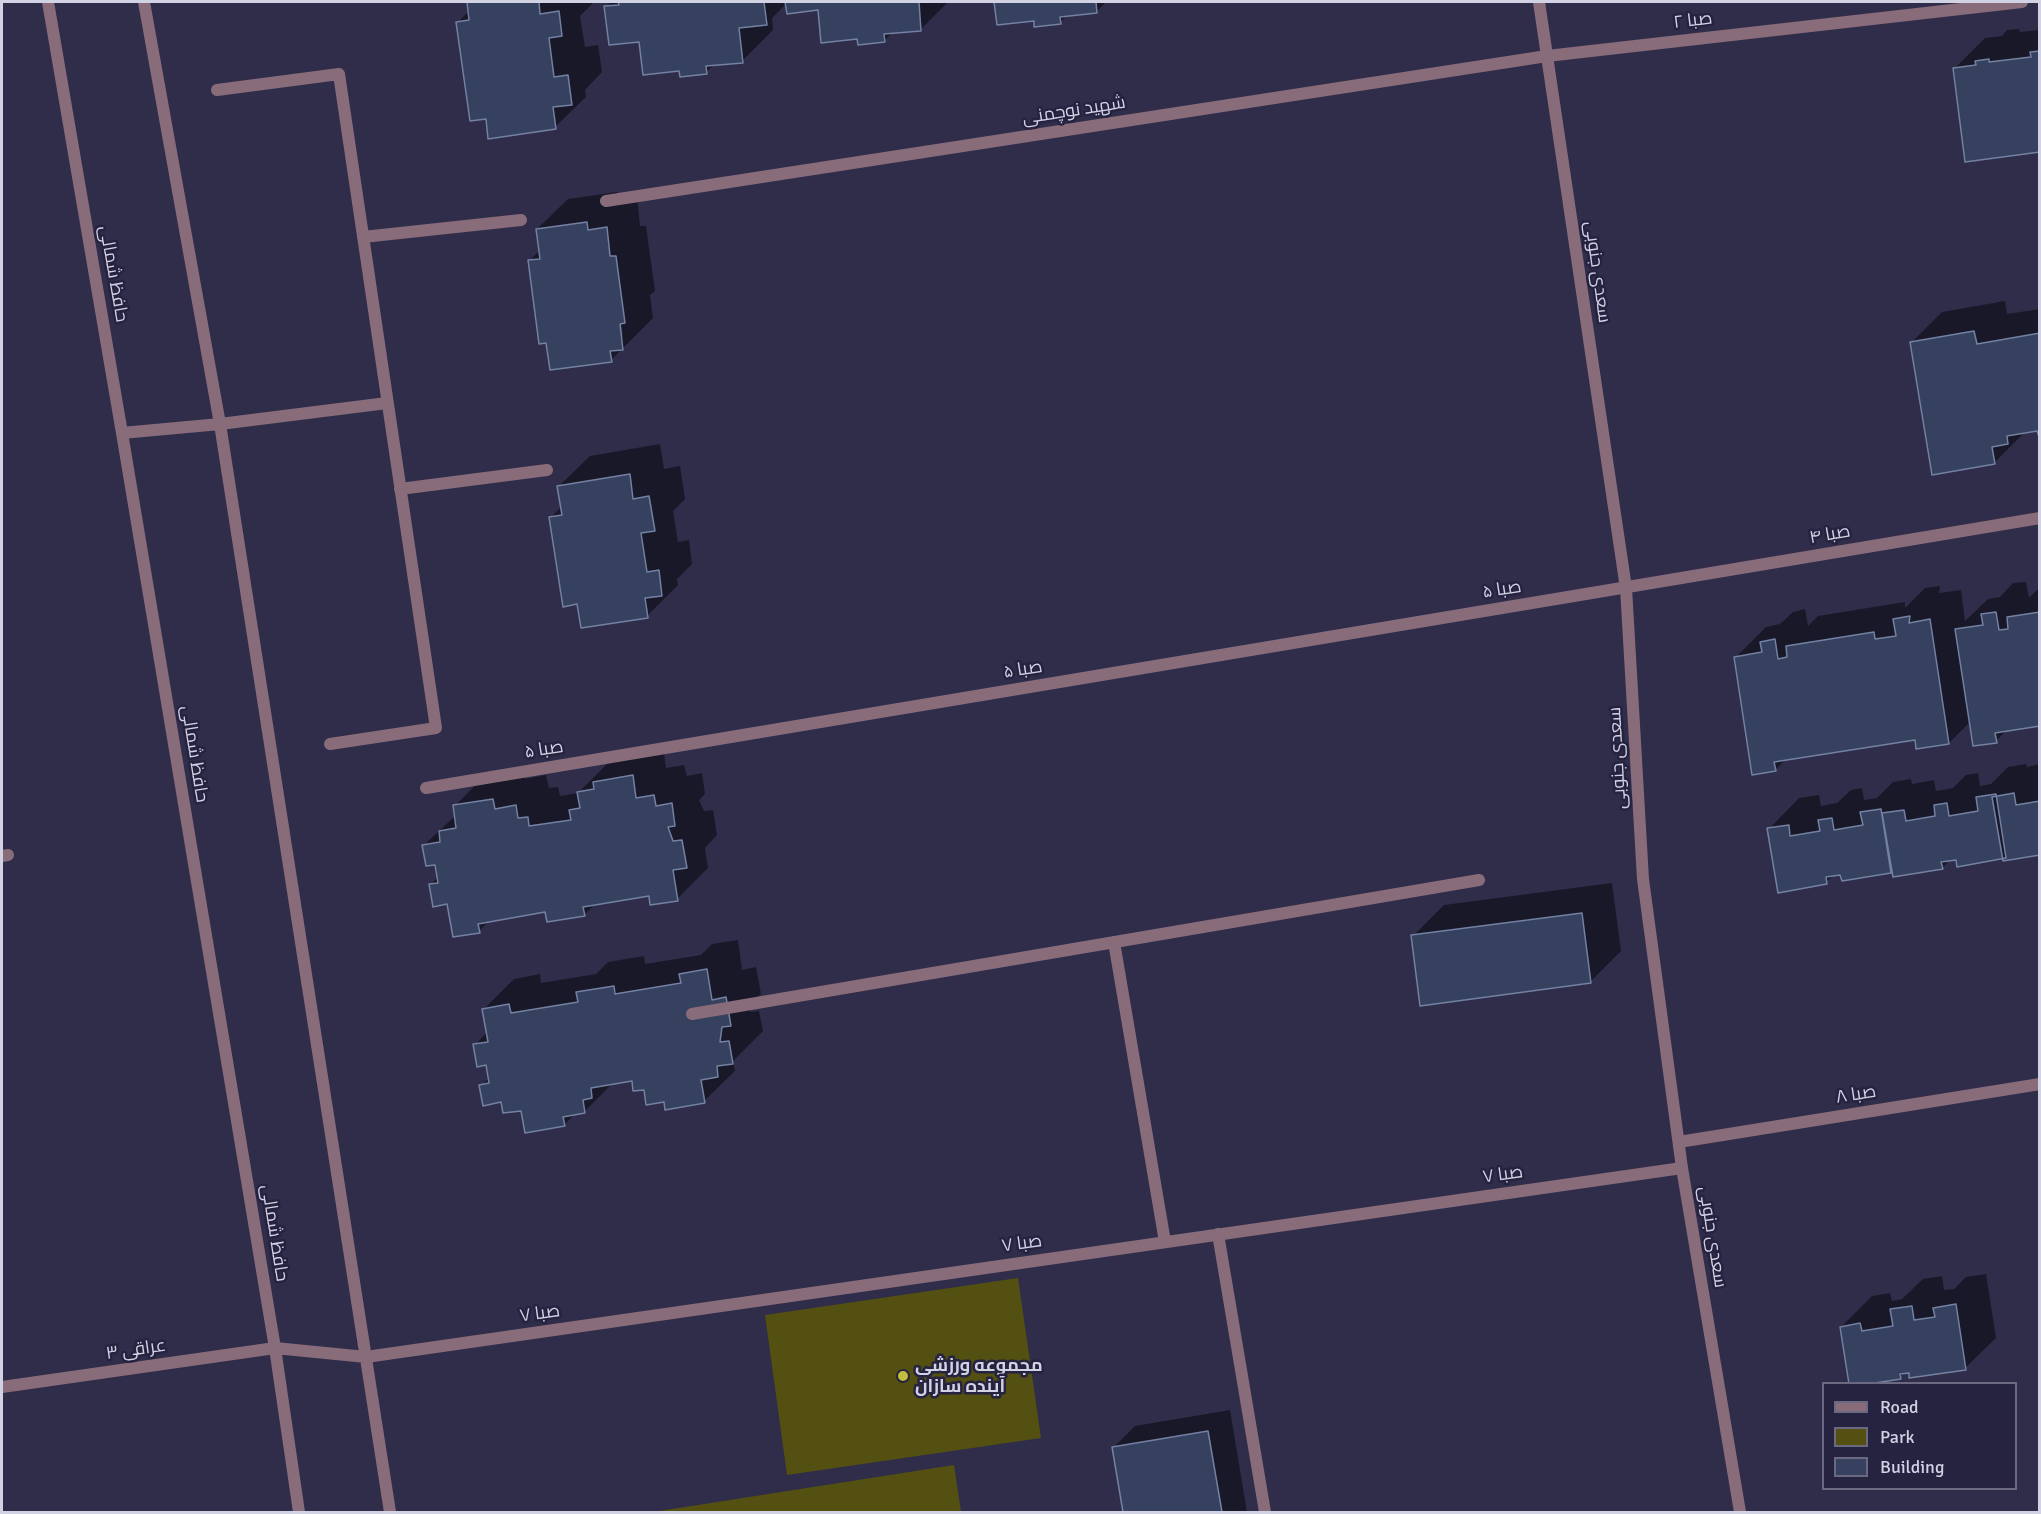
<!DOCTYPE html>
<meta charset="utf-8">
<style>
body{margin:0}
#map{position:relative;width:2041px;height:1514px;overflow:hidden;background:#302d4b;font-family:Signika,sans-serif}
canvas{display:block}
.frame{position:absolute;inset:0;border:3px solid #d2d2e5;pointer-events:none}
.legend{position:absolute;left:1822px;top:1382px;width:195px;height:108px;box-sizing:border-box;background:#262340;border:2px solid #6b6982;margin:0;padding:8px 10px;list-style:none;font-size:18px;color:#d2d2e5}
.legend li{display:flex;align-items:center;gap:12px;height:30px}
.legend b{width:30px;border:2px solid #6b6982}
</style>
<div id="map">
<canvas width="2041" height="1514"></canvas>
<div class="frame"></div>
<ul class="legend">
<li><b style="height:8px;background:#886c7a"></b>Road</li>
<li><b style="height:16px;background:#535011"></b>Park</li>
<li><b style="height:16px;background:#35415e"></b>Building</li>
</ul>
</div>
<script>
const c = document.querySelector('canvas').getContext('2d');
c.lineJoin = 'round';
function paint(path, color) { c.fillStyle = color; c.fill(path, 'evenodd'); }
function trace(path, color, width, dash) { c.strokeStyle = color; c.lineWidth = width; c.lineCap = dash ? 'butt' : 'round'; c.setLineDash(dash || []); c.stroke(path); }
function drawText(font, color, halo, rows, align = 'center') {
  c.font = font + ' Signika,Cairo,sans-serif'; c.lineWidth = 5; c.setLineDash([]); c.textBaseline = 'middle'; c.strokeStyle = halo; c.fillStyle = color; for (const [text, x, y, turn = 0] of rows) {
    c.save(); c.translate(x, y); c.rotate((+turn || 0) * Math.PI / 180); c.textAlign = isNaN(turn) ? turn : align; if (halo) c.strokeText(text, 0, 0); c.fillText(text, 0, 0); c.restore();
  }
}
paint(new Path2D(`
 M1018,1278L1041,1438L787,1475L765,1315Z
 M954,1465L961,1512H653Z`), '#535011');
paint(new Path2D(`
 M468,2H592V4L580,16L585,47L598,45L602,72L585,90L586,97L555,127L487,117L458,22L470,10Z
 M611,2H948L921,29L893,32L885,40L859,37L819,8L787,3L772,18L773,30L742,61L715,64L706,72L681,70L641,40L606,7Z
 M996,2H1106L1097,11L1068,14L1060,23L1035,20L999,24Z
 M2019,29L2020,32L2040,30V150L1954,69L1985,38L2002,36L2007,30Z
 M617,192L618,200L637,197L640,226H646L655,291L650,295L653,318L611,360L529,261L540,250L537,229L568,199ZM620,316L623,335H620L618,317Z
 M2005,301L2007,314L2040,309V434L2039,429L2025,432L1994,463L1911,343L1942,312Z
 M660,444L664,469L680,466L685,499L673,511L678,542L689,540L692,564L677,579L678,585L647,616L579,603L551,517L562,506L559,486L590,456Z
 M2026,582L2029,598L2040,587V725L2007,730L1996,741L1971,721L1949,743L1916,738L1787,758L1775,770L1736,657L1766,627L1780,624L1793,612L1805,609L1808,626L1818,616L1905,602V608L1925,588L1940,586L1939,593L1961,590L1965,621L1988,599L2000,597L2013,583Z
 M663,745L666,768L684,765L687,776L702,773L705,794L699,800L704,811L713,810L717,835L705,848L708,868L677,899L650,895L595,904L584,915L546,910L490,920L479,931L431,884L439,876L436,863L423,846L456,815L455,806L485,775L524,769L525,779L546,775L549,788L558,787L560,796L578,793L609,762Z
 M2026,764L2027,767L2040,764V854L2003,857L1957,858L1951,859L1942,868L1893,869L1890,872L1841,873L1835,874L1826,882L1769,829L1799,798L1819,795L1821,806L1837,803L1851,790L1862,788L1864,800L1877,798L1893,782L1911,779L1912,784L1934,780L1936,791L1953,788L1966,775L1978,773L1980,786L1991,784L2008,767Z
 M1612,883L1621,951L1590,982L1413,936L1444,905Z
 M738,940L742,970L756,967L761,994L751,1004L750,1012L759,1011L763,1031L733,1061L735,1071L704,1101H665L633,1079L613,1083L584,1112L576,1113L564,1125L503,1101L481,1086L490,1077L487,1064L475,1045L487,1032L483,1010L514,979L540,974L541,983L596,974L608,962L644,956L645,964L701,955L712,944Z
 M1986,1274L1996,1338L1965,1368L1906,1371L1900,1377L1841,1327L1872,1296L1890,1293L1892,1301L1902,1299L1923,1279L1942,1276L1944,1290L1954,1289L1966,1277Z
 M1230,1410L1247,1512H1124L1113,1448L1135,1426Z`), '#0007');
const building = new Path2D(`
 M467,2H539L540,14L559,11L562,36L549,38L554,77L568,75L572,105L553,107L556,129L488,139L486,119L470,121L456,22L469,20Z
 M618,2H764L767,25L739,28L743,63L706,66L707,74L680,77L679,71L643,75L639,42L609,45L604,6L619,5Z
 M785,2H919L921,31L884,34L885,42L858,45L857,39L821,43L818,10L787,14Z
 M994,2H1096L1097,13L1060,17L1061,24L1034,27V21L997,25Z
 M2040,51V152L1965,162L1953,68L1976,65L1975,61L1989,59V62L2031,57L2030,52Z
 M587,222L588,230L607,227L610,256H616L625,323L620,324L623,350L610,351L612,362L550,370L546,343L539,344L528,260L540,259L536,229Z
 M1974,331L1977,344L2040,333V440L2037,431L2007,436L2008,444L1992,447L1995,464L1932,475L1910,342Z
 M630,474L633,499L649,496L655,531L641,533L647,572L659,570L662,596L645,598L648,618L581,628L577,604L563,607L549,517L562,515L557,486Z
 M1996,612L1999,630L2008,629L2007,617L2040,612V726L1995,733L1997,743L1973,746L1955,629L1983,625L1981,614Z
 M1910,616L1909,623L1930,619L1949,744L1916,749L1915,740L1774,762L1776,771L1752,775L1734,657L1762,652L1760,642L1775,639L1778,659L1787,657L1786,646L1874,632L1875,639L1896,636L1893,619Z
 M633,775L636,798L654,795L656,806L672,803L675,826L668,827L673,841L682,840L687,868L673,870L678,901L650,905L649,896L583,907L585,916L547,922L545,912L478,924L480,933L453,937L447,904L433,907L429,884L438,883L435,865L426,866L422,845L440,842L439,831L456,828L453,805L493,799L495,809L516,805L518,818L528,817L529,826L571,820L569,810L580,808L577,792L594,789L593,782Z
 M2014,793L2016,805L2040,801V855L2003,861L1992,797Z
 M1996,794L2006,858L1957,867L1956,860L1941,862L1943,869L1893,877L1882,813L1904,810L1906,821L1935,816L1934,805L1947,803L1949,816L1978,811L1976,797Z
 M1881,809L1891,873L1842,881L1840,875L1826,877L1827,884L1778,893L1767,828L1789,825L1790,836L1820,831L1818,820L1832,818L1834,830L1863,825L1860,812Z
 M1582,913L1591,983L1420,1006L1411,935Z
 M707,969L712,1000L726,997L731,1026L722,1027L720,1042L729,1041L733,1064L717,1066L718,1077L701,1080L705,1103L665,1110L664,1102L646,1105L644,1090L633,1091L632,1081L591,1088L592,1098L583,1100L585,1113L563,1117L565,1126L525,1133L521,1111L503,1113L501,1102L483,1106L479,1085L489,1083L486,1065L477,1067L473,1044L488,1042L482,1009L509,1004L511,1013L578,1002L576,992L614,986L615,994L681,983L679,974Z
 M1956,1304L1966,1370L1909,1378V1373L1900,1374L1901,1379L1868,1384H1849L1840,1327L1860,1323L1862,1331L1893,1326L1890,1309L1912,1306L1914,1320L1935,1317L1933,1308Z
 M1208,1431L1222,1512H1123L1112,1447Z`);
paint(building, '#35415e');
trace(building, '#7381a2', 1.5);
trace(new Path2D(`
 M217,90L339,74L436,728L330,744
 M606,201L1547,56L2022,2
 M363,237L521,220
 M220,424L387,403
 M400,489L547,470
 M426,788L2040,518
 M2,856L8,855
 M1114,942L1165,1242
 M692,1014L1479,880
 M1679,1142L2040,1084
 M1218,1234L1265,1512
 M366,1357L1682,1168
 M2,1387L275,1348`), '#886c7a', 12);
trace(new Path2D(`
 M48,2L122,433L275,1348L299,1512
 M144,2L220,424L390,1512
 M1539,2L1626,588L1643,879L1682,1168L1740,1512
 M122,433L220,424
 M275,1348L366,1357`), '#886c7a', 12);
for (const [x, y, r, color] of [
 [903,1376,6,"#c3bd3e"]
]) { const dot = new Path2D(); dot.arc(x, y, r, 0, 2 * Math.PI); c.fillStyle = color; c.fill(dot); trace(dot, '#262340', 2); }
drawText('18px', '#d2d2e5', '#262340', [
 ["صبا ۲",1693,21,-7],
 ["شهید نوچمنی",1074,111,-9],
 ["سعدی جنوبی",1597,272,82],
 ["حافظ شمالی",113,274,80],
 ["صبا ۴",1830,535,-10],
 ["صبا ۵",1502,590,-9],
 ["صبا ۵",1023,670,-9],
 ["صبا ۵",544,750,-9],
 ["حافظ شمالی",194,754,81],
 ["سعدی جنوبی",1618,758,-93],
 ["صبا ۸",1856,1095,-9],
 ["صبا ۷",1503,1175,-8],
 ["حافظ شمالی",274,1233,81],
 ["سعدی جنوبی",1712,1237,81],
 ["صبا ۷",1022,1244,-8],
 ["صبا ۷",540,1314,-8],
 ["عراقی ۳",136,1350,-8]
]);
drawText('bold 18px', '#d2d2e5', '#262340', [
 ["مجموعه ورزشی",915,1366],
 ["آینده سازان",915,1387]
], 'left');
</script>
